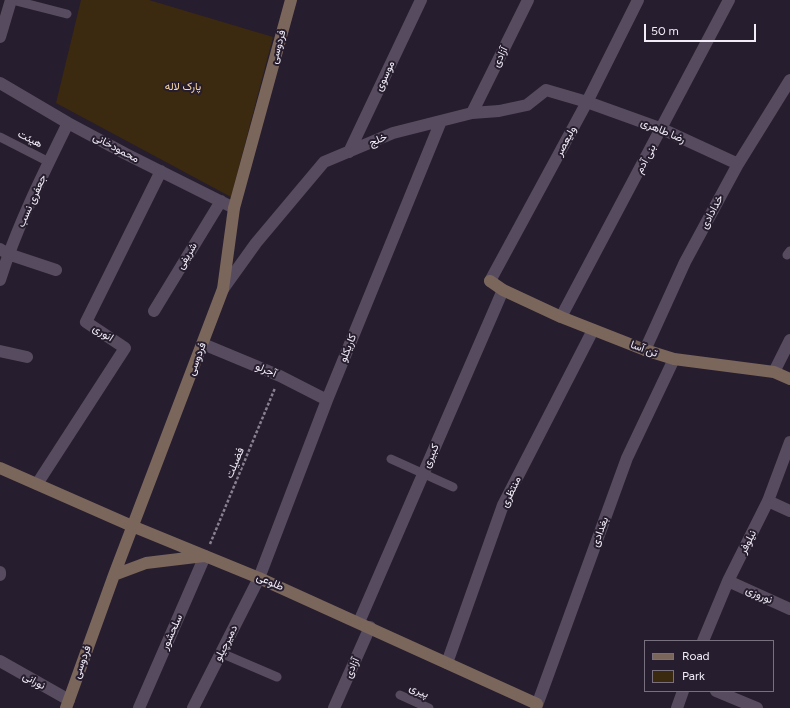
<!DOCTYPE html>
<meta charset="utf-8">
<style>
body{margin:0}
#map{position:relative;width:790px;height:708px;overflow:hidden;background:#261d2e;font-family:Figtree,sans-serif}
canvas{display:block}
.legend{position:absolute;left:644px;top:640px;width:130px;height:52px;box-sizing:border-box;background:#261d2e;border:1px solid #78707e;margin:0;padding:5px 7px;list-style:none;font-size:12px;color:#f2ecf7}
.legend li{display:flex;align-items:center;gap:8px;height:20px}
.legend b{width:20px;border:1px solid #78707e}
.scale{position:absolute;left:644px;top:24px;width:112px;height:18px;box-sizing:border-box;border:2px solid #f2ecf7;border-top:0;padding-left:5px;font-size:12px;line-height:14px;white-space:nowrap;color:#f2ecf7;-webkit-text-stroke:3px #261d2e;paint-order:stroke}
</style>
<div id="map">
<canvas width="790" height="708"></canvas>
<ul class="legend">
<li><b style="height:5px;background:#7b665b"></b>Road</li>
<li><b style="height:11px;background:#3b2a0f"></b>Park</li>
</ul>
<div class="scale">50 m</div>
</div>
<script>
const c = document.querySelector('canvas').getContext('2d');
c.lineJoin = 'round';
function paint(path, color) { c.fillStyle = color; c.fill(path, 'evenodd'); }
function trace(path, color, width, dash) { c.strokeStyle = color; c.lineWidth = width; c.lineCap = dash ? 'butt' : 'round'; c.setLineDash(dash || []); c.stroke(path); }
function drawText(font, color, halo, rows, align = 'center') {
  c.font = font + ' Figtree,Vazirmatn,sans-serif'; c.lineWidth = 4; c.setLineDash([]); c.textBaseline = 'middle'; c.strokeStyle = halo; c.fillStyle = color; for (const [text, x, y, turn = 0] of rows) {
    c.save(); c.translate(x, y); c.rotate((+turn || 0) * Math.PI / 180); c.textAlign = isNaN(turn) ? turn : align; if (halo) c.strokeText(text, 0, 0); c.fillText(text, 0, 0); c.restore();
  }
}
paint(new Path2D(`
 M81,0H149L273,37L231,197L56,103Z`), '#3b2a0f');
trace(new Path2D(`
 M210,544L275,388`), '#88818f', 2.5, [3, 2]);
trace(new Path2D(`
 M12,0L67,14
 M0,137L49,162
 M787,255L790,251
 M391,459L453,487
 M221,653L277,677
 M400,695L429,708`), '#574c5f', 9);
trace(new Path2D(`
 M0,37L11,0
 M0,83L68,123L126,154L234,208
 M472,113L528,0
 M349,152L421,0
 M0,249L8,254L56,270
 M0,280C17,226 43,174 68,123
 M490,281L587,102L638,0
 M223,289L256,243L324,162L393,133L472,113L499,111L527,105L546,90L587,102L662,129L738,164
 M154,311L221,201
 M561,317L729,0
 M203,344L280,376L327,400
 M645,350L685,262L738,164L790,80
 M0,351L27,357
 M774,372L790,340
 M37,484L125,348L86,322L161,171
 M768,501L790,511
 M0,572V575
 M728,581L790,609
 M359,622L503,290
 M703,641L728,581L768,501L790,442
 M0,661L69,700
 M447,663L503,505L593,330
 M716,691L757,708
 M139,708L205,556
 M193,708L259,578L327,400L441,121
 M334,708L370,627
 M536,708L627,458L674,359
 M677,708L683,691`), '#574c5f', 12);
trace(new Path2D(`
 M490,281L503,290L561,317L645,350L674,359L774,372L790,379
 M0,468L132,526L259,578L537,704
 M114,575L146,563L204,556
 M66,708L114,575L223,289L234,208L291,0`), '#7b665b', 12);
drawText('11px', '#f2ecf7', '#261d2e', [
 ["فردوسی",278,47,-75],
 ["آزادی",500,57,-64],
 ["موسوی",385,76,-65],
 ["رضا طاهری",663,131,23],
 ["هیئت",30,139,27],
 ["خلج",378,140,-23],
 ["ولیعصر",566,141,-62],
 ["محمودخانی",116,148,28],
 ["بنی آدم",646,159,-62],
 ["جعفری نسب",32,201,-66],
 ["خدادادی",712,212,-62],
 ["شریفی",187,256,-59],
 ["انوری",103,333,33],
 ["کاریکلو",348,348,-68],
 ["تن آسا",644,349,20],
 ["فردوسی",197,359,-69],
 ["آجرلو",266,370,23],
 ["کبیری",431,456,-66],
 ["فضیلت",235,463,-67],
 ["منتظری",511,492,-64],
 ["بغدادی",600,532,-70],
 ["نیلوفر",748,542,-63],
 ["طلوعی",270,582,24],
 ["نوروزی",759,595,24],
 ["سلحشور",172,632,-66],
 ["دمیرچیلو",226,643,-63],
 ["فردوسی",82,662,-70],
 ["آزادی",352,668,-66],
 ["نورانی",34,681,29],
 ["پیری",419,691,24]
]);
drawText('11px', '#fad9a7', '#261d2e', [
 ["پارک لاله",183,87]
]);
</script>
